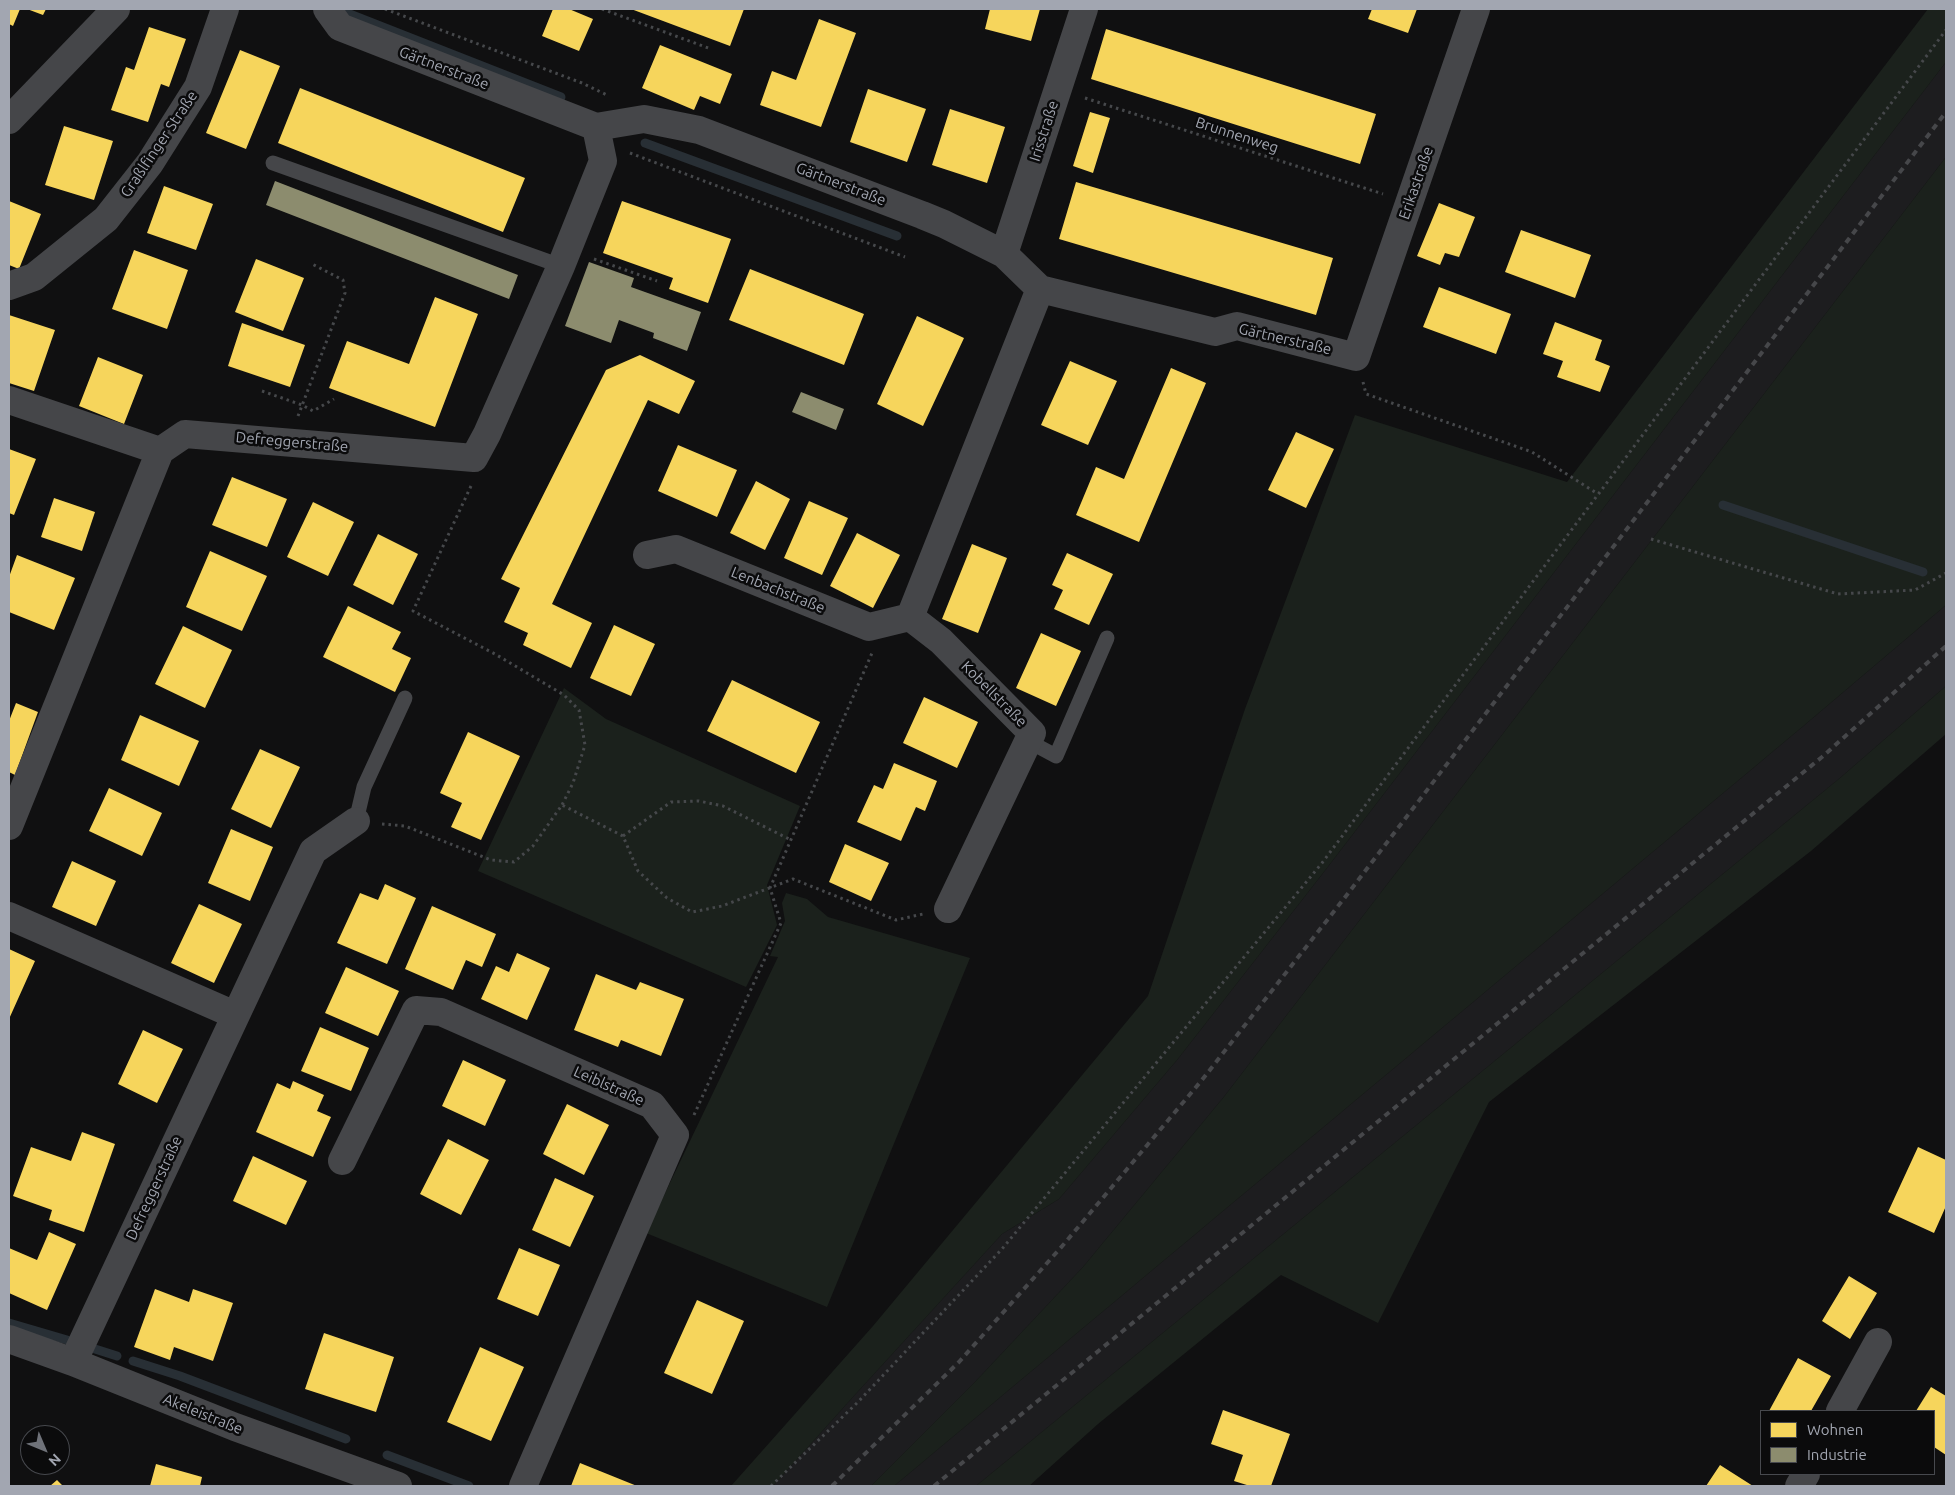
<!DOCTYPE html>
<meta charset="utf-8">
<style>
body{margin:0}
#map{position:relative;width:1955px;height:1495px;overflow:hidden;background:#101011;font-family:Ubuntu,sans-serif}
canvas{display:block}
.frame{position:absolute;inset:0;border:10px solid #a2a6b1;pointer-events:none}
.legend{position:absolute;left:1760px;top:1410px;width:175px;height:65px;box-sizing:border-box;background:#0b0b0c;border:1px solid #47494e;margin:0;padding:6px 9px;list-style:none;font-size:15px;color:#a2a6b1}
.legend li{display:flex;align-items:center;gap:10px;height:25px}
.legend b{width:25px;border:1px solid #47494e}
.north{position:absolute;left:20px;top:1425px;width:50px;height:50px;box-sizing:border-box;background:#0b0b0c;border:1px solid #47494e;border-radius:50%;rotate:135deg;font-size:14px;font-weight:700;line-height:20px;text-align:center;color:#a2a6b1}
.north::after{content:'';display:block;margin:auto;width:18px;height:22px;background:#6f7279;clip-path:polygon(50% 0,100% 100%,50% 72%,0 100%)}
</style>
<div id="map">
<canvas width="1955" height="1495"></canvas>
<div class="frame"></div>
<ul class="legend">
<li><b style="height:14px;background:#f6d55c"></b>Wohnen</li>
<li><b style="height:14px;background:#8c8c6e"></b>Industrie</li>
</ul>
<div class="north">N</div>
</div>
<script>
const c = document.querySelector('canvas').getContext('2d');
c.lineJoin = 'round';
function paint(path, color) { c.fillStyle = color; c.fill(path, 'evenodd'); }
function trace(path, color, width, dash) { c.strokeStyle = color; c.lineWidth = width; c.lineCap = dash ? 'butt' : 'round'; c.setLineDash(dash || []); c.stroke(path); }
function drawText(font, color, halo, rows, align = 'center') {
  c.font = font + ' Ubuntu,sans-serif'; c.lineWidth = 5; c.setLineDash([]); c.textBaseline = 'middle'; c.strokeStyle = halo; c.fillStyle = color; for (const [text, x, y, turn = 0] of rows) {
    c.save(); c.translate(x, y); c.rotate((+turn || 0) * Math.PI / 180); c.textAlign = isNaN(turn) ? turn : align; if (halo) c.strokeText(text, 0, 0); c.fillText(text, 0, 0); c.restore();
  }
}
paint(new Path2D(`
 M1946,62V157L1223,1098L1083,1267L975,1382L871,1486H773L852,1398L1002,1234L1059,1199L1177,1060L1320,877Z
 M1946,605V686L1840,778L976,1486H894L1801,728Z`), '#1d1d1f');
paint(new Path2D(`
 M1928,9H1946V62L1320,877L1177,1060L1059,1199L1002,1234L852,1398L773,1486H731L873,1326L1148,996L1245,709L1355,415L1567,482Z
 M1946,157V605L1801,728L894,1486H871L975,1382L1083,1267L1223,1098Z
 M1946,686V734L1811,851L1489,1102L1378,1323L1281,1275L1098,1424L1029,1486H976L1840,778Z
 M564,688L606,719L800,806L767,885L777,925L746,987L478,871Z
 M786,893L807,899L828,917L970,958L827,1307L646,1233L778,957L770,956L785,921L782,903Z`), '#1b211c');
paint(new Path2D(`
 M9,9H20L13,26L9,24Z
 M27,9H46L43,15Z
 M553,9H569L593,19L579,51L542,36Z
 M631,9H744L730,46Z
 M990,9H1040L1031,41L985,29Z
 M1372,9H1417L1408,33L1368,19Z
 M819,19L856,33L821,127L760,105L772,71L796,80Z
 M149,27L186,39L169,87L161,84L148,122L111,110L126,67L134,70Z
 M1106,29L1376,114L1360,164L1091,79Z
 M660,45L732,74L720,104L700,96L694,110L642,88Z
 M240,50L280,66L246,149L206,133Z
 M300,88L525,178L503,232L278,143Z
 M868,89L926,109L907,162L850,142Z
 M950,109L1005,127L987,183L932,165Z
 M1090,112L1110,118L1093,173L1073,166Z
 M64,126L113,141L94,200L45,185Z
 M1076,182L1333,258L1316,315L1059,239Z
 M164,186L213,204L196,250L147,233Z
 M9,201L41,214L19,269L9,265Z
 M622,201L731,239L708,303L669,289L673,278L603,253Z
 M1439,203L1475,217L1459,257L1445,253L1440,265L1417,256Z
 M1521,230L1591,255L1575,298L1505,272Z
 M134,250L188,270L167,329L112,309Z
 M256,259L304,278L283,331L235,312Z
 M750,269L864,314L844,365L729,320Z
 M1439,287L1511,314L1496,354L1423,327Z
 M435,297L478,314L435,427L329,388L347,341L409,364Z
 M9,315L55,330L34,391L9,383Z
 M917,316L964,338L923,426L877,404Z
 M1555,322L1602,340L1595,360L1610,366L1600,392L1557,377L1563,361L1543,354Z
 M242,323L305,345L290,387L228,366Z
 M640,355L695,381L679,414L648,400L552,604L592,623L571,668L523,645L528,633L504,622L520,588L501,579L606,370Z
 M98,357L143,375L124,424L79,406Z
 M1070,361L1117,381L1088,445L1041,425Z
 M1171,368L1206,383L1139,542L1076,515L1096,467L1124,479Z
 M1296,432L1334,449L1306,508L1268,490Z
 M678,445L737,470L717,517L658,491Z
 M9,449L36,459L14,515L9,513Z
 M232,477L287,499L267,547L212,525Z
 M756,481L790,499L765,550L730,533Z
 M54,498L95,512L82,551L41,537Z
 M809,501L848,518L822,575L784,558Z
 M313,502L354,522L328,576L287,557Z
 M857,533L900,555L873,608L830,586Z
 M378,534L418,554L393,605L353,585Z
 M972,544L1007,558L978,633L942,619Z
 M210,551L267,576L242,631L186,607Z
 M1067,553L1113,574L1089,625L1054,609L1063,590L1052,585Z
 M17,555L75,578L54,630L9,612V577Z
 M348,606L401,632L392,649L411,658L395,692L323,657Z
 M614,625L655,644L631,696L590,678Z
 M183,626L232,650L205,708L155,684Z
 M1041,633L1081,651L1056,706L1016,688Z
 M732,680L820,722L796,773L707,731Z
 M924,697L978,722L957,768L903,743Z
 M16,703L38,712L15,775L9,772V721Z
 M140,715L199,741L179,786L121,760Z
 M468,732L520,756L481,840L451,827L462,803L440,793Z
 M260,749L300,767L271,828L231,809Z
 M894,763L937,781L925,811L916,807L901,841L857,822L874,785L883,789Z
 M109,788L162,813L142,856L89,831Z
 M231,829L273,847L250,901L208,883Z
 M845,844L889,863L871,901L829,882Z
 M72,861L116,881L96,926L52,907Z
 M385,884L416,898L387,964L337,943L360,893L378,900Z
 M199,904L242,924L214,983L171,963Z
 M432,906L496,934L482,967L466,960L453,990L405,969Z
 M9,949L35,961L9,1019Z
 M517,953L550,968L527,1020L481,999L496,966L509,972Z
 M346,967L399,991L378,1036L325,1013Z
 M596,974L636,990L640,982L684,999L661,1056L621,1040L618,1047L574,1030Z
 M320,1027L369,1048L351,1091L301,1071Z
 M143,1030L183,1049L157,1103L118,1084Z
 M463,1060L506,1080L485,1126L442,1106Z
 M293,1081L324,1095L317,1111L331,1117L313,1157L256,1132L277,1083L290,1089Z
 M567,1104L609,1125L584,1175L543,1154Z
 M82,1132L115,1144L84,1232L49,1220L52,1210L13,1196L31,1147L71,1161Z
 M448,1139L489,1160L461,1215L420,1194Z
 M1918,1147L1946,1160V1206L1934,1233L1888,1212Z
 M253,1156L307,1181L286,1225L233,1201Z
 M555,1178L594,1196L570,1247L532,1230Z
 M49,1232L76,1244L47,1310L9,1293V1248L37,1260Z
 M519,1248L560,1265L538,1316L497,1299Z
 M1849,1276L1877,1293L1850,1339L1822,1321Z
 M155,1289L189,1302L193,1289L233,1303L213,1361L174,1347L170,1360L134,1347Z
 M697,1300L744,1321L712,1394L664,1373Z
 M324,1333L394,1357L376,1412L305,1389Z
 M480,1347L524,1367L491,1441L447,1422Z
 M1798,1358L1831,1376L1811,1411H1769Z
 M1931,1387L1946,1396V1455L1934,1447V1411H1916Z
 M1223,1410L1290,1434L1271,1486H1250L1234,1481L1243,1455L1211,1444Z
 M580,1463L637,1486H571Z
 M156,1464L202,1477L200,1486H150Z
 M1720,1465L1753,1486H1706Z
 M57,1480L63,1486H50Z`), '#f6d55c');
paint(new Path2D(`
 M275,181L518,275L509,299L266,205Z
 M589,262L634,278L631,287L701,312L687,351L653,338L654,333L619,320L611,343L565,326Z
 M801,392L844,409L836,430L792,412Z`), '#8c8c6e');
trace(new Path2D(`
 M347,13L561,97
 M645,143L897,236
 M1723,505L1923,572
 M9,1323L67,1340
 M95,1349L117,1356
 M133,1361L180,1376L346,1439
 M387,1455L469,1486`), '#282f35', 9);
trace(new Path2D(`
 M385,9L582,83L609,96
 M602,9L711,49
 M1085,98L1383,194
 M630,153L905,257
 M594,259L657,281
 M1363,382L1366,394L1532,452L1598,494
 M262,391L302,405L313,411L334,399
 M298,416L345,293L343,280L312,264
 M471,486L413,611L495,654L564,695L579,710L585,745L573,783L562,805
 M1651,539L1838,594L1915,590L1946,573
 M382,824L405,826L491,860L514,862L533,846L562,805L623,836L638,871L667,898L692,912L722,906L793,879L896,920L923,914
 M623,836L671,802L699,801L723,806L791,840
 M694,1115L781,923L770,888L872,653
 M771,1486L858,1402L1002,1249L1322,863L1946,30`), '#46484b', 3, [2.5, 4]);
trace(new Path2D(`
 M273,163L561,266
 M1028,741L1056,756L1107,638
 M356,821L364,787L405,698`), '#454649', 15);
trace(new Path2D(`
 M327,9L340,27L596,127L644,119L699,130L922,215L944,224L1004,254L1040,289L1215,332L1237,326L1356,357L1476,9
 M9,120L116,9
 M1004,254L1084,9
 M9,286L34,277L106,219L150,163L198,87L225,9
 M9,400L160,451
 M647,555L676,549L869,627L910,617
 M9,826L160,451L185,434L474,458L487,434L561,266L603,161L596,127
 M948,909L1032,733L941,641L910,617L1040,289
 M9,916L235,1015
 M342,1161L416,1010L441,1012L652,1105L675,1135L523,1486
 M9,1339L73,1362L235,1427L398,1486
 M73,1362L313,851L356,821
 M1840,1411L1878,1342
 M1799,1486L1806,1474`), '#454649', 28);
trace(new Path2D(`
 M832,1486L959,1362L1064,1244L1202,1080L1346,896L1946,112
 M934,1486L1822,757L1946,646`), '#46474a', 4, [6, 5]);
drawText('15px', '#a2a6b1', '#0b0b0c', [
 ["Gärtnerstraße",444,68,21],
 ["Irisstraße",1044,131,-72],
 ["Brunnenweg",1237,135,18],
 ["Graßlfinger Straße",159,144,-56],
 ["Erikastraße",1416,183,-71],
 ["Gärtnerstraße",841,184,21],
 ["Gärtnerstraße",1285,339,13],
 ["Defreggerstraße",292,442,5],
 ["Lenbachstraße",778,590,22],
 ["Kobellstraße",994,694,45],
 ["Leiblstraße",609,1086,24],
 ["Defreggerstraße",154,1188,-65],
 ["Akeleistraße",203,1414,22]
]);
</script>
